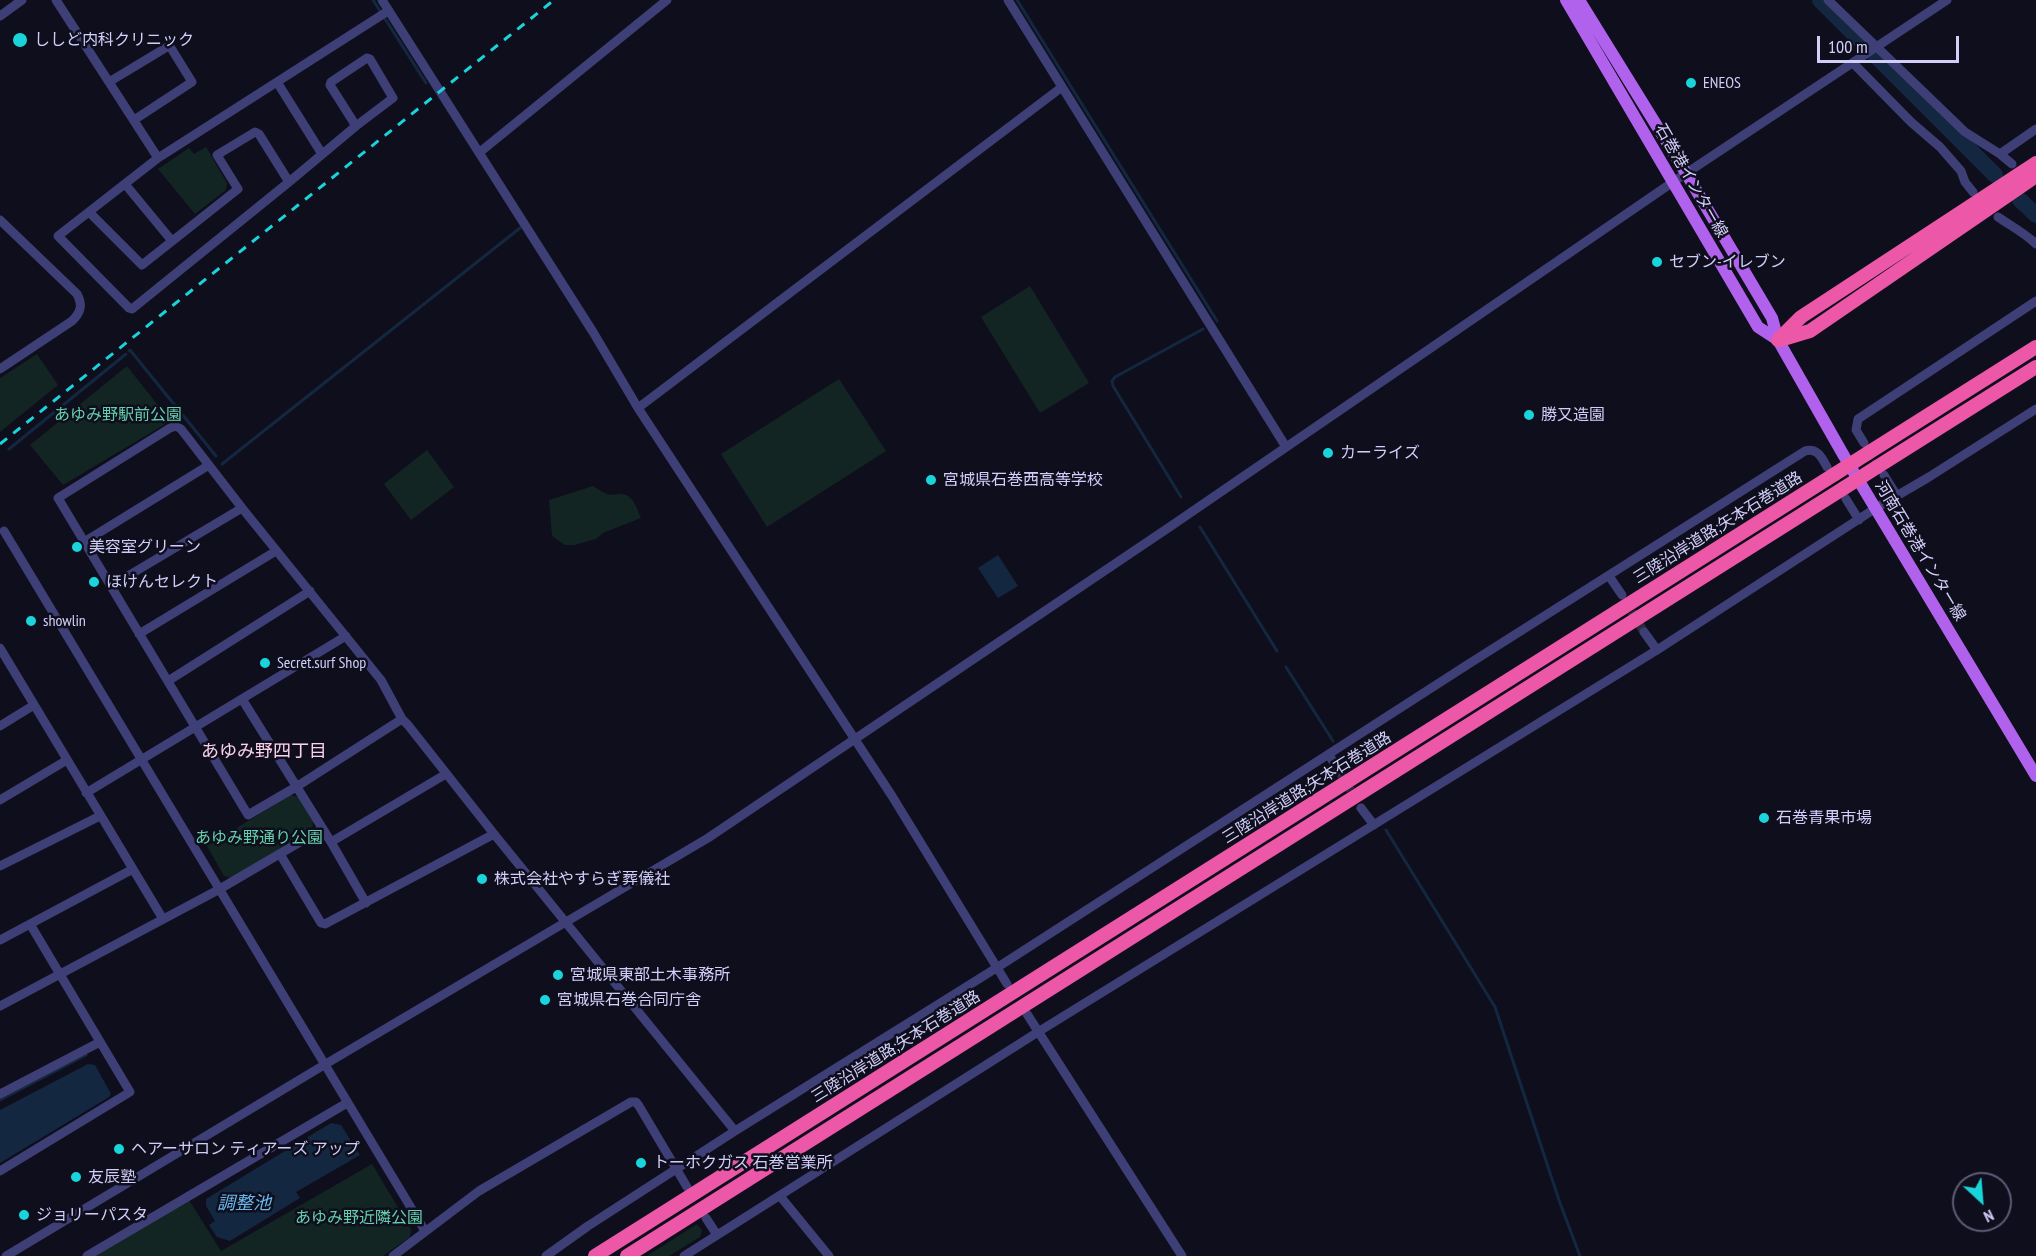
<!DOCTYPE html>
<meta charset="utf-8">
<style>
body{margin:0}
#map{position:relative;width:2036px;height:1256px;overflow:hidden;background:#0f0e1c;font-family:"PT Sans Narrow",sans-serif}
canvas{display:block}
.north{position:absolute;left:1952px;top:1172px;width:60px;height:60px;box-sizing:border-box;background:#0f0e1c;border:2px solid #5d5b75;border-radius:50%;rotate:154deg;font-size:16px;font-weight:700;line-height:24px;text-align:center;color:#d1cefa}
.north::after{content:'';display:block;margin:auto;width:21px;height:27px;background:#19d4db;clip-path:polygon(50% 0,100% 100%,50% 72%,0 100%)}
.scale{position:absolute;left:1817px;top:36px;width:142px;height:27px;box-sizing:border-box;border:3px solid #d1cefa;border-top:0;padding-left:8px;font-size:18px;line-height:21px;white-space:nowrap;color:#d1cefa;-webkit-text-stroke:4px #0f0e1c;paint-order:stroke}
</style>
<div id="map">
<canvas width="2036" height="1256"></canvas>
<div class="north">N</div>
<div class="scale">100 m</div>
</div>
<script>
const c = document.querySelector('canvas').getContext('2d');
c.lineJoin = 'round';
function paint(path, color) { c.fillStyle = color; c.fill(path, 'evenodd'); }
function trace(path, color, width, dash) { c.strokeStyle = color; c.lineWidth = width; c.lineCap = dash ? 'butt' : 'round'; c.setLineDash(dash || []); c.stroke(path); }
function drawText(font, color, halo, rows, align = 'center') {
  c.font = font + ' "PT Sans Narrow","Noto Sans JP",sans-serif'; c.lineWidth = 5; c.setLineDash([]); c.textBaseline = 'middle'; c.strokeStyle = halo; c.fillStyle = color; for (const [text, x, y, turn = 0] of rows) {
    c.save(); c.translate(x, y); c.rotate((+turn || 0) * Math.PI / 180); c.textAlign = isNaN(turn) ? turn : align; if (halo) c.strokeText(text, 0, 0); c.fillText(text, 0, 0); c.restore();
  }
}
paint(new Path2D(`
 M206,147L227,183L226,190L195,214L158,169L189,148L194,154Z
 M1030,286L1089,383L1040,413L981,317Z
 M37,354L58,385L0,432V378Z
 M127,366L168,418L167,423L63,485L30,445Z
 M839,379L886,451L767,527L721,454Z
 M427,450L454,487L411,520L384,484Z
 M593,486C598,489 605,494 610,495C614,495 617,494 620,494C633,494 637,508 641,518L603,533L596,539L574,545H565L552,536L549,500Z
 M291,795L298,797L313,822L312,829L231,878L224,876L207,846Z
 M372,1164L411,1229L410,1237L383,1256H95L189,1200L221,1251Z
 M697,1224L702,1230L700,1237L669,1256H647Z`), '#122523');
paint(new Path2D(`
 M998,555L1018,586L998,598L978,568Z
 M88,1064L95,1065L111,1094L109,1097L0,1163V1110Z
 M331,1123L341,1125L360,1155L296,1192L300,1198L230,1241L217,1237L209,1225L215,1221L206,1206V1199Z`), '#132840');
trace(new Path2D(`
 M373,0L426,83
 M1017,0L1217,321
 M129,351L130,350L216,456
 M9,449L126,354
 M222,464L520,228
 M1181,497L1113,386L1112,381L1115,377L1203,329
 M1200,527L1277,651
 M1286,667L1333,741
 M1386,830L1495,1007L1560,1203L1580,1256
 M0,1100L86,1055`), '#132840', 3);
trace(new Path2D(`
 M1820,0L1995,175
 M2020,200L2036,215`), '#132840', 16);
trace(new Path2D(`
 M1625,600L1644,632
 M1339,771L1361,808`), '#2c2b3d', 9, [9, 4.5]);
trace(new Path2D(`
 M56,0L158,158
 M382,0L593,332L638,408L892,796L1007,984
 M1008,0L1286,447
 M1828,0L1965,132L2000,154L2012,164
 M0,16L22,0
 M1853,63L1911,122L1940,147L1961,171L1965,182L1973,192
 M109,82L167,47L171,48L192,82L134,120
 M277,82L322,154
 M356,126L330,85L331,82L367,58L370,59L393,98L356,126L289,182L132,309L129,308L58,236L158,158L388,11
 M480,152L667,0
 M2000,154L2036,129
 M125,184L172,241
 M89,212L142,265L238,189L217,155L255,132L259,134L289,182
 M1998,217C2011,226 2025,233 2036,244
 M0,220L77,294C83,305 81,312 72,321L0,369
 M638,408L1062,87
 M1864,443L1856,430L1858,419L2036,301
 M1884,475L1897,496
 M1846,499L1859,520
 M4,531L425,1231
 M84,542L209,465
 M1609,576L1622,595
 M111,586L242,508
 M1644,632L1657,650
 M139,634L276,551
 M0,648L163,919
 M168,681L310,591
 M242,699L331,842L366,903
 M402,719L296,787L248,815L58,498L170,428L176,426L181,429L242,508L381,680L402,719L408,725L494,834L735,1131
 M0,726L34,705
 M1329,755L1339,771
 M86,793L346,636
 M0,800L67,760
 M1361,808L1374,825
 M331,842L446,774
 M280,854L321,923L325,924L494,834
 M0,866L100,816
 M0,940L133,869
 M0,1006L218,890L322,829
 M1027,1014L1182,1256
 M0,1094L100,1042
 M0,1171L130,1092L30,924
 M780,1196L829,1256
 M706,1218L717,1235
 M6,1256L324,1065L708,838L1174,524L1673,182L1947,0
 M87,1256L347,1103
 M393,1256L479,1191L631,1102H636L639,1106L687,1187
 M546,1256L588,1226L735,1131L998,967L1467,665L1805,451C1817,447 1822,458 1827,467
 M684,1256L1038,1032L1657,650L1876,508L1929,477L2036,409`), '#3e3f76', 9);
trace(new Path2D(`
 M1566,0L1758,327L1778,340
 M1579,0L1686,173L1772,318L1778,340L1844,456L2036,776`), '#b062ed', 12);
trace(new Path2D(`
 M1778,340L1801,317L2036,163
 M1780,340L1810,331L2036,176
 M1868,453L2036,347
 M1877,467L2036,367
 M595,1256L1835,474
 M627,1256L1844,488`), '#ec57a8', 14);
trace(new Path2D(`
 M0,444L554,0`), '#19d4db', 3, [9, 8]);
trace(new Path2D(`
 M1835,474L1868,453
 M1844,488L1877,467`), '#ec57a8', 14);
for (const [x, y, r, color] of [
 [20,40,8,"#19d4db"],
 [1691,83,6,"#19d4db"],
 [1657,262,6,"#19d4db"],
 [1529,415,6,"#19d4db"],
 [1328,453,6,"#19d4db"],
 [931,480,6,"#19d4db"],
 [77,547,6,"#19d4db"],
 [94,582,6,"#19d4db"],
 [31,621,6,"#19d4db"],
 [265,663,6,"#19d4db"],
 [1764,818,6,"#19d4db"],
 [482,879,6,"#19d4db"],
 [558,975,6,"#19d4db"],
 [545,1000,6,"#19d4db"],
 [119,1149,6,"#19d4db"],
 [641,1163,6,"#19d4db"],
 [76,1177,6,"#19d4db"],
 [24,1215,6,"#19d4db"]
]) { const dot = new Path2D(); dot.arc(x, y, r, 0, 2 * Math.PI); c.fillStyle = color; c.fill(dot); trace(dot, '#0f0e1c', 2); }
drawText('16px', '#d1cefa', '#0f0e1c', [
 ["ししど内科クリニック",34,40],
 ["ENEOS",1703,83],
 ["セブン-イレブン",1669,262],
 ["勝又造園",1541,415],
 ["カーライズ",1340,453],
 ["宮城県石巻西高等学校",943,480],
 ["美容室グリーン",89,547],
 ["ほけんセレクト",106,582],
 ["showlin",43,621],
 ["Secret.surf Shop",277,663],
 ["石巻青果市場",1776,818],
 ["株式会社やすらぎ葬儀社",494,879],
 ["宮城県東部土木事務所",570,975],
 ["宮城県石巻合同庁舎",557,1000],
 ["ヘアーサロン ティアーズ アップ",131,1149],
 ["トーホクガス 石巻営業所",653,1163],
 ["友辰塾",88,1177],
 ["ジョリーパスタ",36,1215]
], 'left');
drawText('16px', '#d1cefa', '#0f0e1c', [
 ["石巻港インター線",1691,181,60],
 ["三陸沿岸道路;矢本石巻道路",1718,528,-32],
 ["河南石巻港インター線",1920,551,59],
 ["三陸沿岸道路;矢本石巻道路",1307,788,-32],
 ["三陸沿岸道路;矢本石巻道路",896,1047,-32]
]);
drawText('16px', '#64d0ae', '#0f0e1c', [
 ["あゆみ野駅前公園",118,415],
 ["あゆみ野通り公園",259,838],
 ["あゆみ野近隣公園",359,1218]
]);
drawText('18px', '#fad0ed', '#0f0e1c', [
 ["あゆみ野四丁目",264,752]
]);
drawText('italic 18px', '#68b9ee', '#0f0e1c', [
 ["調整池",244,1204]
]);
</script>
